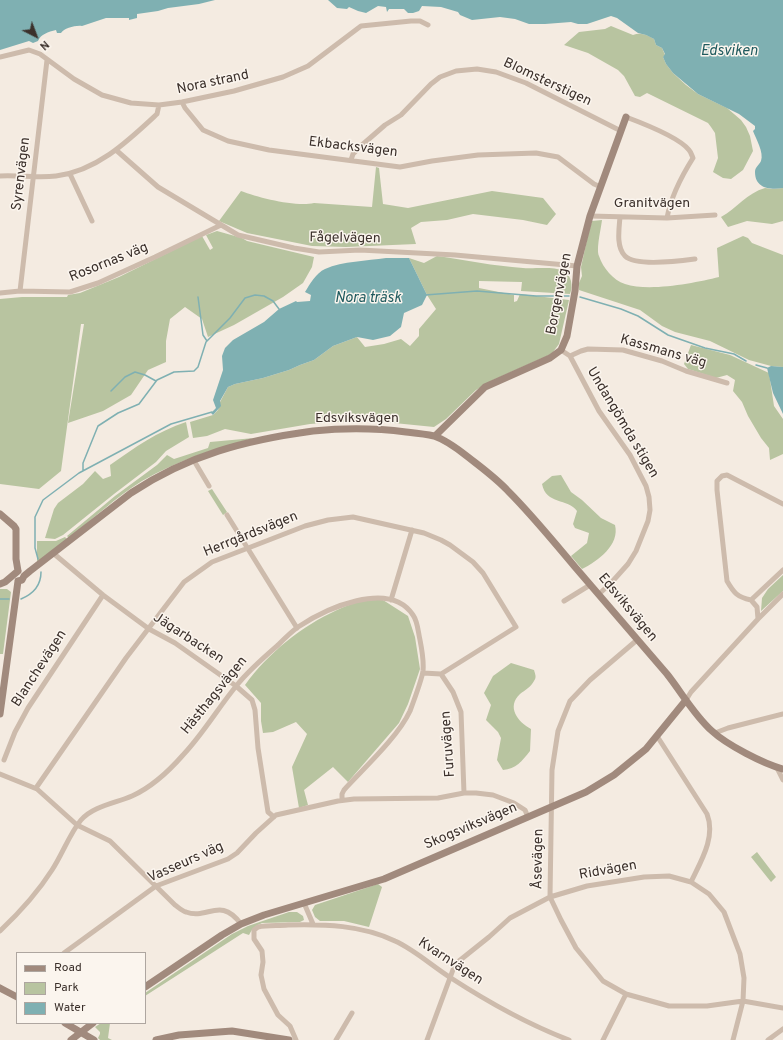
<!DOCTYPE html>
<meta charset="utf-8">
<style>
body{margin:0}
#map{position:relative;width:783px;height:1040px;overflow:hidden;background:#f4ebe1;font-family:Overpass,sans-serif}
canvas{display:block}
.legend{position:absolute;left:16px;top:952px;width:130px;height:72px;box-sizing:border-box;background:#fbf5ee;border:1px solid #aea6a0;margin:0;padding:5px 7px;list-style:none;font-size:12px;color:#3b302b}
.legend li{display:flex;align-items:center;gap:8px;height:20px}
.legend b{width:20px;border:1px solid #aea6a0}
.north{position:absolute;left:16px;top:16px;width:40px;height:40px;-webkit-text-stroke:3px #fbf5ee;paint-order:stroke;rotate:138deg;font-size:11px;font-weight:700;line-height:16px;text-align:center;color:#3b302b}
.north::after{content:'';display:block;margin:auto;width:14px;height:18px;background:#3b302b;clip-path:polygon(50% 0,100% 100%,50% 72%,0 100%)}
</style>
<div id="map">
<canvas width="783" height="1040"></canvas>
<ul class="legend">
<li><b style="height:5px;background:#a18a7d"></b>Road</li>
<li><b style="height:11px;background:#b8c4a0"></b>Park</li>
<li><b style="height:11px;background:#7fb0b2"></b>Water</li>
</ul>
<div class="north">N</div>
</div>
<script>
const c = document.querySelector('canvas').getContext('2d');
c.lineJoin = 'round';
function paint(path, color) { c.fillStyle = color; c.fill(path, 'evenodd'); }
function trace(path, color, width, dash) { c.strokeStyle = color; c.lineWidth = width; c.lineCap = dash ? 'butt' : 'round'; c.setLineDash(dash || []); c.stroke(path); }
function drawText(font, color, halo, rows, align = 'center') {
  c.font = font + ' Overpass,sans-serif'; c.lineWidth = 3; c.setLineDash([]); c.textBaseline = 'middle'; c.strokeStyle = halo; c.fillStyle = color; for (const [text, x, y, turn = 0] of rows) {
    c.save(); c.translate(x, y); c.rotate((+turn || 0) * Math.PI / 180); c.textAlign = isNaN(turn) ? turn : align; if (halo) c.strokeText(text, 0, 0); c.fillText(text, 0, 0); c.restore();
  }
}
paint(new Path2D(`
 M611,26L633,35C641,32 647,35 654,39L656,45L662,48L665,55L663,57L666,64L673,73L686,85L698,94L727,108L741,120L746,127L750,136L753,151L743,170L731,179L723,178L713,172L718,158L715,133L711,127L708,123L647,93L640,97L635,96L624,76L618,70L588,53L564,45L579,32L605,29Z
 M376,167L379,168L383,204L408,208L492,191L543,198L556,214L547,225L523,220L473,214L447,220L421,222L411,228L416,244L346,247L312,246L247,233L219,221L241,191C259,198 296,207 314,203L372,207Z
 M765,188L773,189L783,188V221L772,224L747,221L728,227L721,217C737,208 747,193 765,188Z
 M602,220C601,229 596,249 599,256C603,268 613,280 625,284C649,292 695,283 719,277L717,248L743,236L748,238L752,243L783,255V367L771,366L749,360L710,341L675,332L662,326L640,310L579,290V283L582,276L581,267L588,235L592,221Z
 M217,231L242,238L247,241L314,257L312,267L303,283L283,297L234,325L208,337L202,319L185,307L170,319L166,341V362L148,370L131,395L103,411L68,423L84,324H81L61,471L39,489L0,484V299L22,297H67L68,295L80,293L119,277L202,236L210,250L213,248L206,235Z
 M437,256C465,260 494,266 523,268C534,269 554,266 563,271C572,275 573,286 570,294L521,291L522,282L479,281V288L514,295V302L517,301L520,294L569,300L559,344L553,352L549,355L493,380L476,390L446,419L434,427L364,420L310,424L251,434L225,429L207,436L193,438L190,422L213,415L218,410L220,402L228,387L235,384L263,378L289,370L300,365L314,360L333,346L357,337L365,347L384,344L401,339L410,346L419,336V329L436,309L427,295L409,258L424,263Z
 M691,345L730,355L769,373L774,406L783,419V454L770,460L769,448L761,438L748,416L742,402L733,391L735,380L727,375L716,378L688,369L684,364Z
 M186,422L189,437L166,451L156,462L114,494L63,535L55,539L45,538L54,509L58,503L83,484L95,471L103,479L111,476L110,465C134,448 158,431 186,422Z
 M254,438C215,448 177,461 142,481C116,497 93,519 69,538L67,536L115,496L157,465L167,455L174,459L208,448L210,442Z
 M561,475L571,492L582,500L601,518L615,525C620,545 598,561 582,569L571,556L587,543L589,533L575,528L573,524L577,511C568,498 546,505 542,484L552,476Z
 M212,489L227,512L223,515L208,491Z
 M65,537L67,539L37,562V541H56Z
 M783,575V591L761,611L762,598L768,589Z
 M0,589H7L11,592L3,654H0Z
 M363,600H383L408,616L415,637L420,669L408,704L399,723L348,782L333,767L304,790L308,805L299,808L292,767L307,734L296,722L273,732L263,733L261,721V703L245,685C268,653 302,626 337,610C345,606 354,603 363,600Z
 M511,663L534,670C535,674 537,677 534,681C531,687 525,690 520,694C506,707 518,722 531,729L530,751C522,761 516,769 503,770L497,760L501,738L498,732L486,720L491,705L484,693L493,676Z
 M757,852L776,877L771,882L751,857Z
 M378,884L382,887L369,927L344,921H320L315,917L312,910L315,905Z
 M289,912H297L303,916L304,920L300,922L262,923C255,926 252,929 249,935L243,933L145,996V993L232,934L248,926Z
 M101,1023H110L108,1038L112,1040H100L98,1038L100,1034V1032L95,1027Z`), '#b8c4a0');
paint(new Path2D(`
 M0,0H215L199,4L168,8L158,11L137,14V18L129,20V18H106L82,26C76,25 64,28 61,33H57L56,30C48,32 41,34 38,41L33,43L29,41L0,50Z
 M328,0H783V188C771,190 755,189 755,172C755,167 759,165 761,161C764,152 756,139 753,131L755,129V126L739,114L698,94L673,73L666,64L663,57L665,54L662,48L656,45L654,39L646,35L638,33L617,18L611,16L587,24H578L571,22L545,24H529L515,19L500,17L472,20L460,15L458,12L441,7L422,6L419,11L413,13H408L404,9H389L387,12L386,7L378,6L366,13L358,11L349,7L347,9L337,8Z
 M386,258H409L427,295L422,305L404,313L401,327L390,336L373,340L357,337L333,346L314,360L300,365L289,370L263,378L235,384L228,387L220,401L221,406L213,415L211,413L216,408L213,400L223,370L222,356L225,348L233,340L264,322L279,309L296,301L297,302L310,301L311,295L305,292C310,284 316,273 325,269C343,261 367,261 386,258Z
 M771,366L783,367V414L773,393L767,368Z`), '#7fb0b2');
trace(new Path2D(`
 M425,295L477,291L536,296H569
 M198,297L203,335L207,341
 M580,297L621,309L638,316L668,335L705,348L734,354L746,361
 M756,365L767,368
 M111,391L125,377L135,372L145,375L156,381
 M83,471V463L98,426L118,413L139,404L157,380L174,372L194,371L198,367L206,342L230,318L245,298L255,295L264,296L273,301L279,309
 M38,559L35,548V517L43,500L79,473L171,424L212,412
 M0,599H9
 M21,599C33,594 41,585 41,572`), '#7fb0b2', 1.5);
trace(new Path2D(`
 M0,57L29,50L40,54L74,79L102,95L131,103L159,105L182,102L234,91L283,77L308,66L361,26L411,21H420L428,25
 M182,102L185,108L203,130L228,141L269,150L400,167L432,161L478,155L536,153L558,157L594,184L601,187
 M626,117C642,123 679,137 689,150C691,152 692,156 693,158C681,177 671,196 667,218
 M116,150L158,187L238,235L294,248L319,252L360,250L455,255L577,266
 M351,160L353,154L362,145L385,125L401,115L431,84L440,77L456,71L477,69L496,72L526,83L621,131
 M70,174L92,221
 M0,176C18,175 37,178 56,176C97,171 128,141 157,114L159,105
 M590,216L667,218L715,215
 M620,217C619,229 616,247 625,256C636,267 680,261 695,259
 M20,291L47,60
 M0,293L20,291L70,292L98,283L155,257L221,225
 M561,350L570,356L599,411L630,455L646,486L649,497L650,510L648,521L636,551L628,564L611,583L599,594
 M570,356L581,351L588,349L623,350L662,361L686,371L727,383
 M193,459L209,486
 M227,515L297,628
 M53,553L103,595L149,629L175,643L236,686L252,700L255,710L258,748L268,812L274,817
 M391,600L412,530
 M751,600C737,597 734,593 727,581L717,490V481L722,476L727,475L783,504
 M751,600L783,570
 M564,601L590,585
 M758,619L783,594
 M637,640L590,680L570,701L558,731L552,770L550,897L561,920L576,948L603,981L626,994L669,1006H707L743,1001L783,1008
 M441,674L453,692L461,712L464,793
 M686,700L691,692L758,619L757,607L751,600
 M715,733L728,728L783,714
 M657,736L707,814C716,837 701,861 691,882
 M4,760L15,732L28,708L103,595
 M777,768L783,780
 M0,774L37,789L77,825L110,841L175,905C178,907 182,911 186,912C208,920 220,896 241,924
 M36,788L126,658L184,582L212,562L305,526L328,520L353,517L424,533L441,540L450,545L473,562L483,573L516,627L441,674L423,673
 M304,903L313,924
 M0,931C19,913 38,892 52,870C62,855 70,833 81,820C93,806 116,803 132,796C152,787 169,771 183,755C203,734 218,708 237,685C249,670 263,658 278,645C284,639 291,632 298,627C325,609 389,579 413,615C418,622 418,632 420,640C422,650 424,660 423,671C422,678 413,703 410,711C398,737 364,768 344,790L342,794V800
 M64,953L156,886L228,859L237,853L256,833L276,815L338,801L354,799L438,798L464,793H476L493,795L514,803L525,810L528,817
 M296,1040L290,1026L278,1015L264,989L261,975L263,962L262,951L254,939V930L258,927C268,925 278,926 288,925C324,924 362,925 395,941C415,950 432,966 451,978C488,1002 527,1024 569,1040
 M336,1040L352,1013
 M427,1040L454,967L459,961L489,937L510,918L550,897L587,886L644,877L669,876L691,882L709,894L724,912L740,954L744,978L743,1001L733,1040
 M603,1040L626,994
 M768,1040L783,1029`), '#cdbbac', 5);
trace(new Path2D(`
 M435,436L485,387L550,358L561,350L567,336L575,291L577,266L590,216L626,117
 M0,514L14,526L16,529V559L18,571
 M18,581L22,580L24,576L30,571L131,493C188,455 246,440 313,431C344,428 375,428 406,432C415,433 425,434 434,436C446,440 458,449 468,457C482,468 496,478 508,491C532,515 553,541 575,567C606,603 636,638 667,674C682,693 694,715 712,731C727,745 764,764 783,769
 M0,584L5,582L18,571
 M0,714L18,581
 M145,987L222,935L241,924L264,915L384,879L586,792L614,775L646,749L686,700
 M0,988L17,997
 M65,1023L94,1040
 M71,1040L93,1023
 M156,1040L179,1035L232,1031L289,1040`), '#a18a7d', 7);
drawText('14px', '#3b302b', '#fbf5ee', [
 ["Nora strand",213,83,-12],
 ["Blomsterstigen",547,83,25],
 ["Ekbacksvägen",353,148,7],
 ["Syrenvägen",22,174,-83],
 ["Granitvägen",652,204],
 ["Fågelvägen",345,239,1],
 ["Rosornas väg",109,263,-22],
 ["Borgenvägen",560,294,-79],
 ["Kassmans väg",663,352,16],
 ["Edsviksvägen",357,419],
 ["Undangömda stigen",622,423,59],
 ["Herrgårdsvägen",251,535,-22],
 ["Edsviksvägen",627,608,50],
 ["Jägarbacken",188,639,33],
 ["Blanchevägen",40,669,-57],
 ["Hästhagsvägen",215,696,-51],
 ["Furuvägen",449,744,-94],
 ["Skogsviksvägen",471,827,-23],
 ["Åsevägen",539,859,-89],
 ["Vasseurs väg",186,863,-24],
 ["Ridvägen",608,871,-10],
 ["Kvarnvägen",450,962,33]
]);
drawText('italic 15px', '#1f5a5e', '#fbf5ee', [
 ["Edsviken",729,52],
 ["Nora träsk",368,299]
]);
</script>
